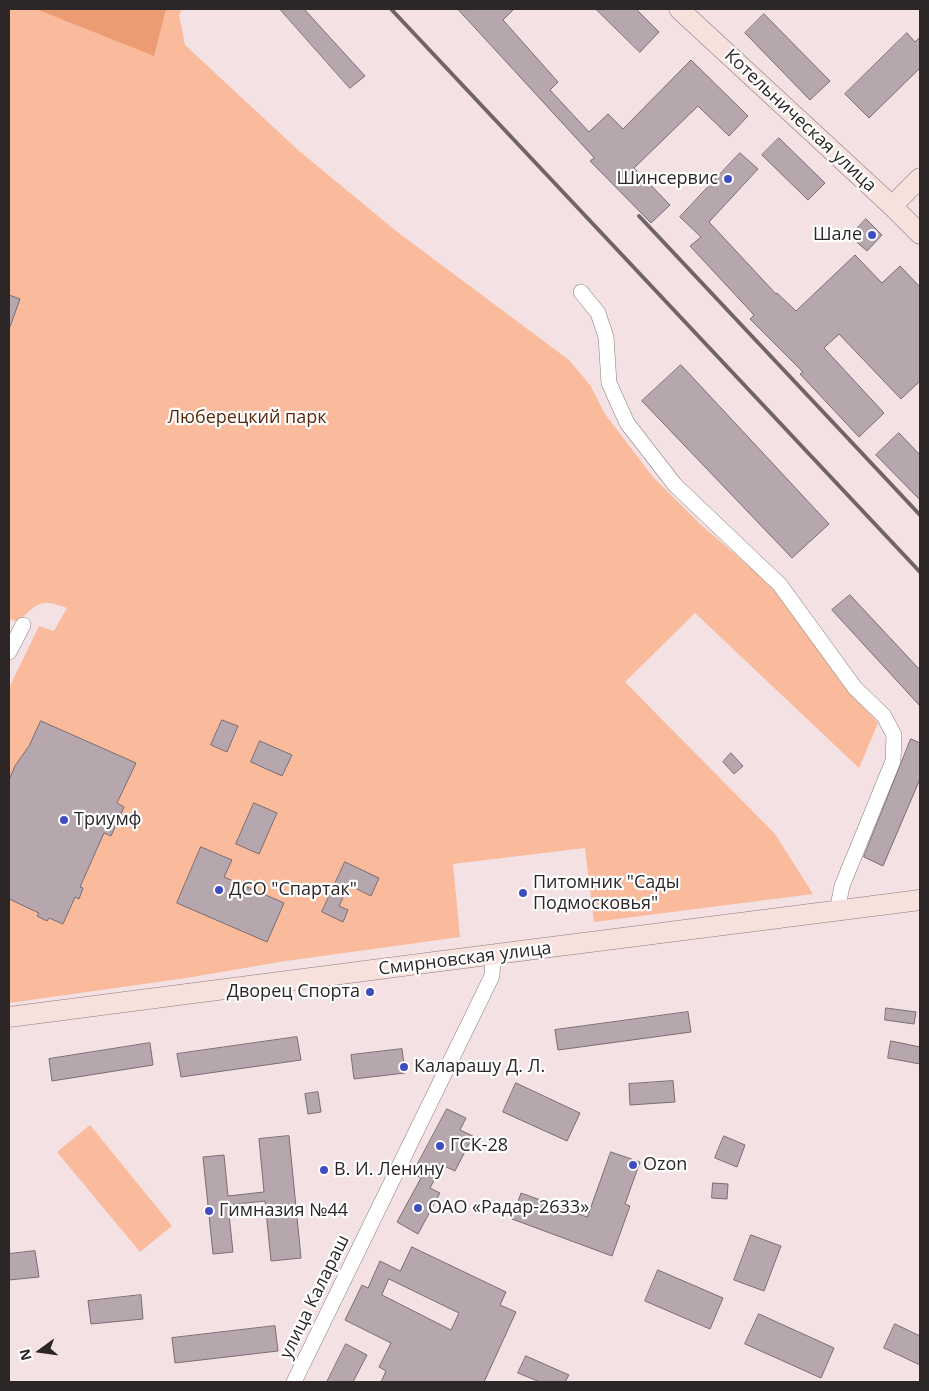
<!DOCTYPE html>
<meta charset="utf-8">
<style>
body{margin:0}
#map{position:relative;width:929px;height:1391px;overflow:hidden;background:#f3e1e3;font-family:"Open Sans",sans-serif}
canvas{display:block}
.frame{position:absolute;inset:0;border:10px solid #2c2627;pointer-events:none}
.north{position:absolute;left:15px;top:1326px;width:50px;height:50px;-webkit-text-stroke:4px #fff;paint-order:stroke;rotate:256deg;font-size:14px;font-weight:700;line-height:20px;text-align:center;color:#2c2627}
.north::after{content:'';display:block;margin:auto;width:18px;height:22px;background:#2c2627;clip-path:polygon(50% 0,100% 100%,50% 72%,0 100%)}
</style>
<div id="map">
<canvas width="929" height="1391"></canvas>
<div class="frame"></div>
<div class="north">N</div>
</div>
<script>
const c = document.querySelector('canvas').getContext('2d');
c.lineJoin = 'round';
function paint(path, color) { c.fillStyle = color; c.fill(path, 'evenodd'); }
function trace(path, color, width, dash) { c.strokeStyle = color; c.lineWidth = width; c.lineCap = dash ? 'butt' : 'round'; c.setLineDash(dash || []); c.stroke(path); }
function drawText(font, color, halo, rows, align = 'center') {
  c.font = font + ' "Open Sans",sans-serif'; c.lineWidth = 4.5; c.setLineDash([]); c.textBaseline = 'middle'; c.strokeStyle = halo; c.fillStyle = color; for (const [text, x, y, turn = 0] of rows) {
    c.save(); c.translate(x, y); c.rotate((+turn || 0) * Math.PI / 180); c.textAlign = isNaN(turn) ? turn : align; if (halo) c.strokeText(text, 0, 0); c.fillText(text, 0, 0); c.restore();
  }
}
paint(new Path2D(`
 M9,9H182L179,15L185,45L298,150L396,231L569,360L590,385L605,414L653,477L700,524L770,584L844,685L878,723L859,768L695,613L625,682L775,834L813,894L594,922L585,848L453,864L460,937L286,961L186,978L9,1003V688L39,626L54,631L67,608C40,598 37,603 18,622L11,619L9,625Z
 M90,1125L172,1226L140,1252L57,1152Z`), '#f9bb9b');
paint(new Path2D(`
 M36,9H166L154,56Z`), '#eb9c73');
const building = new Path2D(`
 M280,9H304L365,76L350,88Z
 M458,9H514L503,20L558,82L550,90L589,132L608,114L623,129L691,60L748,116L729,136L698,106L634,168L670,205L651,223L590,161L594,158Z
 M596,9H636L659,32L640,52Z
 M764,14L830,81L810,100L745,33Z
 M907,33L915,42L920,37V68L869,118L845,94Z
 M779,138L825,183L808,200L762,155Z
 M740,153L758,169L709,222L776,294L777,293L796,311L855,255L882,283L900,266L920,287V381L901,399L839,334L824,348L884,413L859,437L800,374L803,372L750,319L754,315L690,246L701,237L680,217Z
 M866,219L882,235L867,251L850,236Z
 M9,295L20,299L10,327H9Z
 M681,365L829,524L792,558L642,401Z
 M899,433L920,455V500L876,455Z
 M850,595L920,670V706L832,610Z
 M222,720L238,726L227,752L211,745Z
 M41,721L136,763L117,803L124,807L111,836L104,833L80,887L83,888L79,899L75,897L63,924L49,918L47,921L37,916L39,913L9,899V780L15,766L29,746Z
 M911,739L920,743V779L883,866L864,857Z
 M260,741L292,755L282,776L251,762Z
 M731,753L743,766L734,774L723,762Z
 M254,803L277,813L259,854L236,844Z
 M201,847L232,860L224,877L284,903L267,942L177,903Z
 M345,862L379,878L371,896L349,885L339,906L348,910L343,922L322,912Z
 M886,1008L916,1012L914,1024L885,1020Z
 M688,1012L691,1032L558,1050L555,1030Z
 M297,1037L301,1060L181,1077L177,1054Z
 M891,1041L920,1047V1064L888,1058Z
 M150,1043L153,1065L52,1081L49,1059Z
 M402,1049L405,1073L354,1079L351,1055Z
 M673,1081L675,1102L630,1105L629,1084Z
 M516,1083L580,1113L567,1141L503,1112Z
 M318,1092L321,1112L308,1114L305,1094Z
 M447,1109L466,1118L460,1130L473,1136L455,1171L442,1165L430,1188L440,1193L418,1234L397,1222L421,1178L413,1173Z
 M289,1136L301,1258L271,1261L265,1201L228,1205L233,1252L213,1254L203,1157L224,1155L228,1196L264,1192L259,1139Z
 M724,1136L745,1145L737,1167L715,1158Z
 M611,1152L640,1162L625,1204L630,1206L612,1256L512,1219L521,1193L587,1217Z
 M713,1183L728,1184L727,1199L712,1198Z
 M751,1235L781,1246L764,1291L734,1280Z
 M412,1247L506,1292L500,1305L516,1312L484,1382H381L386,1371L379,1367L391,1343L345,1320L362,1285L368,1288L380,1261L400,1271ZM389,1279L459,1313L451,1330L382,1295Z
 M35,1251L39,1277L9,1280V1254Z
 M658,1270L723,1298L710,1329L645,1301Z
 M141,1295L143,1319L91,1324L88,1301Z
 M759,1314L834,1348L821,1378L745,1344Z
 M895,1324L920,1336V1365L884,1348Z
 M275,1326L278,1351L175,1363L172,1338Z
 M346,1344L367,1355L353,1382H327Z
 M526,1356L569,1375L565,1382H540L518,1373Z`);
paint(building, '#b5a7ad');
trace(building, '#7a6c72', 1);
const street = new Path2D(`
 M581,292L598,313L606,337L609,383L627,423L675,485L780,585L855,688L884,716L894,735L893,761L842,886L839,901L840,911
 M9,652L23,625
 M294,1382L492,976L493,956`);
const secondary = new Path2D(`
 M679,9L892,206L920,234
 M892,206L920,178
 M9,1017C312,976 617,940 920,900`);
trace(street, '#8b7c7e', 16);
trace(secondary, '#8b7c7e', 21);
trace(street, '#fff', 15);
trace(secondary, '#f7e1dd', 20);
trace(new Path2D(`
 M391,9L920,572
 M639,216L920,515`), '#6f6566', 4);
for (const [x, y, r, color] of [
 [728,179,5,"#404dc1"],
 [872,235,5,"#404dc1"],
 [64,820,5,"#404dc1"],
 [219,890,5,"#404dc1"],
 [523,893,5,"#404dc1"],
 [370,992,5,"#404dc1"],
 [404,1067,5,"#404dc1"],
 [440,1146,5,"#404dc1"],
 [633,1165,5,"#404dc1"],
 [324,1170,5,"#404dc1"],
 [418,1208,5,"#404dc1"],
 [209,1211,5,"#404dc1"]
]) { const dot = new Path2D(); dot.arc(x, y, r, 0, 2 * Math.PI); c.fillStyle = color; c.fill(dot); trace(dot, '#fff', 2); }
drawText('18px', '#2c2627', '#fff', [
 ["Котельническая улица",800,121,43],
 ["Смирновская улица",465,959,-7],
 ["улица Калараш",315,1297,-64]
]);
drawText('18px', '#2c2627', '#fff', [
 ["Шинсервис",718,179,"right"],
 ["Шале",862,235,"right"],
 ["Триумф",74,820],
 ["Питомник \"Сады",533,883],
 ["Подмосковья\"",533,904],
 ["ДСО \"Спартак\"",229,890],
 ["Дворец Спорта",360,992,"right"],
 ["Каларашу Д. Л.",414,1067],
 ["ГСК-28",450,1146],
 ["Ozon",643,1165],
 ["В. И. Ленину",334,1170],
 ["ОАО «Радар-2633»",428,1208],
 ["Гимназия №44",219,1211]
], 'left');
drawText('18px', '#5a280a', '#fff', [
 ["Люберецкий парк",247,418]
]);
</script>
